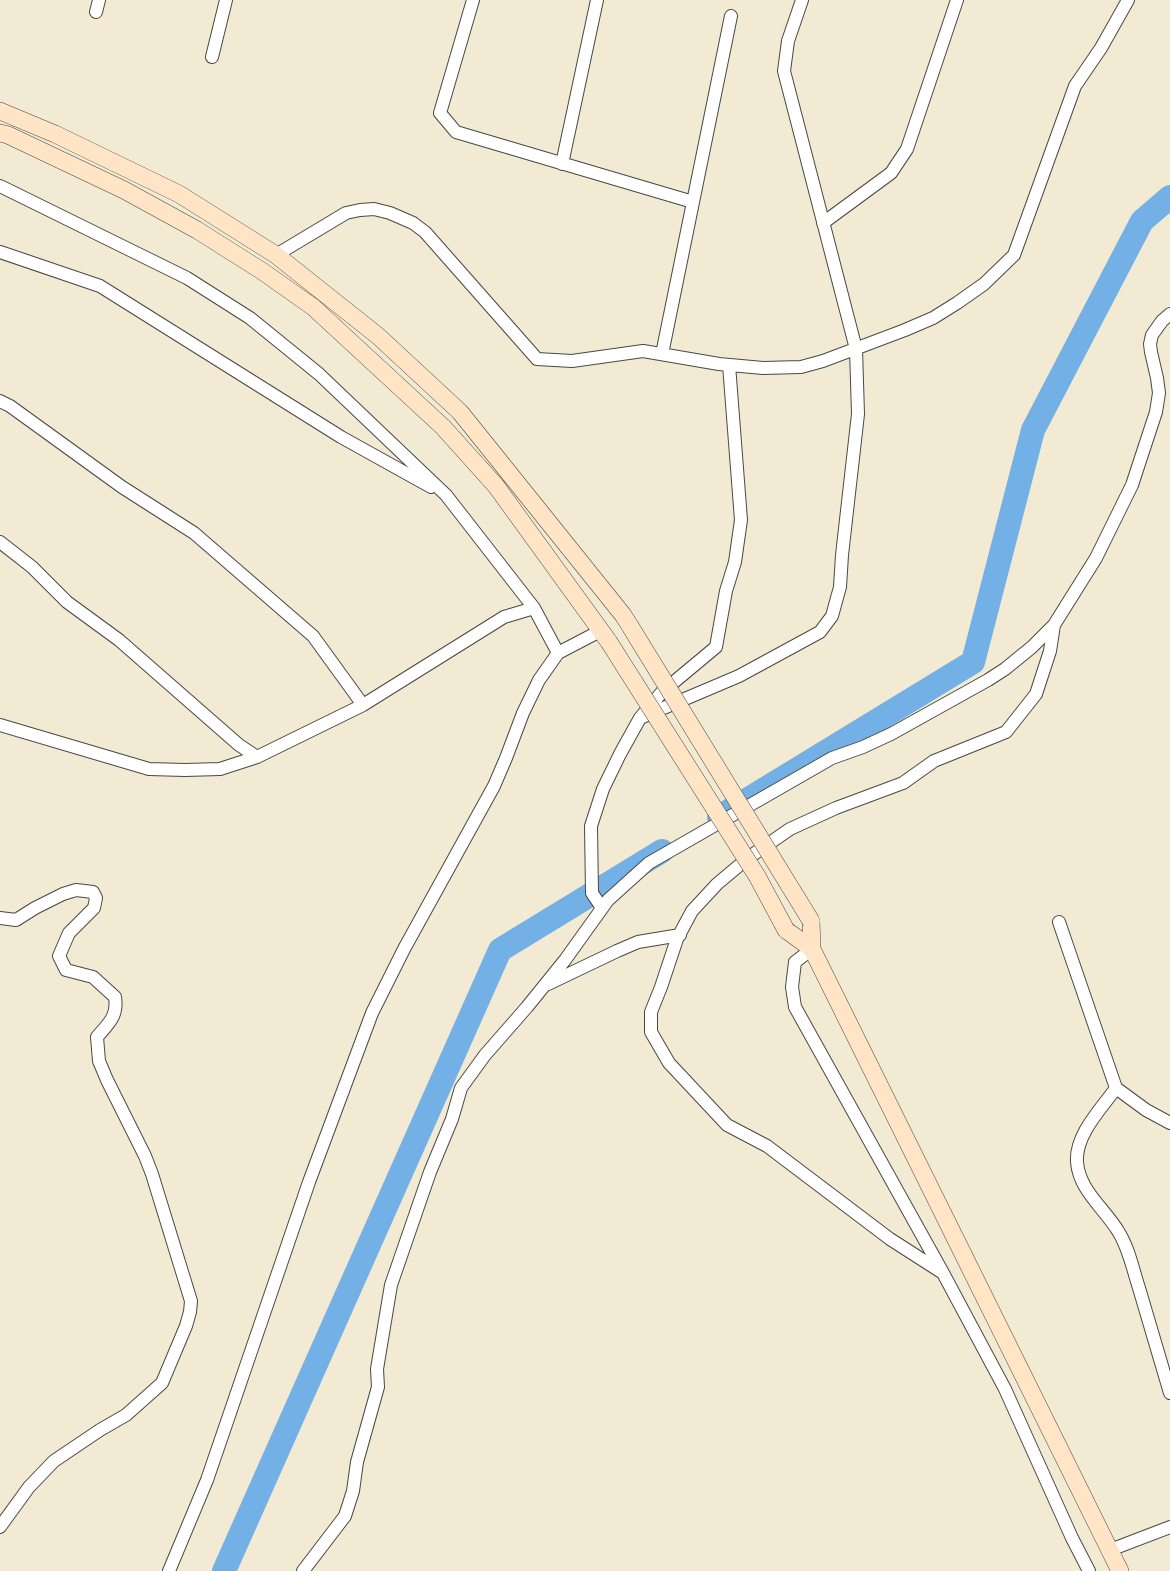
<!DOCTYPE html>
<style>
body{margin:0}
canvas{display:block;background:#f2ead3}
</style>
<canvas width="1170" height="1571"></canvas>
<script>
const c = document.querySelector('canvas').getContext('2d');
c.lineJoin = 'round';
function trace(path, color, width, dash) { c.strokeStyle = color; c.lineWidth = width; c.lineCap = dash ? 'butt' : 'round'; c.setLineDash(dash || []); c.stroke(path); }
trace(new Path2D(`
 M719,817L973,662L1033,430L1142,221L1170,197
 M224,1571L500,950L662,851`), '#73b0e5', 24);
const street = new Path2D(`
 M473,0L440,113L456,132L693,202
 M96,12L99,0
 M212,57L226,0
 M562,164L597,0
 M0,186L187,278L250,318L319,374L446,495L534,608L558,653
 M823,223L891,173L907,149L957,0
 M0,252L100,286L341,437L431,487
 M276,255L346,213L360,210L374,209L390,213L413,223L425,232L537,359L572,361L643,351L719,364L763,368L801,367L823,361L905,330L933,318L957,303L984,284L1014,255L1075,86L1101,48L1128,0
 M662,354L731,16
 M0,401L10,406L122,487L194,533L313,636L363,705
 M0,542L32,567L67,602L119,640L239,745L257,757
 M640,718L739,676L820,632L832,616L840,587L842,555L858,414L856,349L784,71L788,41L802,0
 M0,725L149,769L185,770L220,769L257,757L363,705L504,617L534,608
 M602,908L592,893L591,826L603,789L620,754L640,718L662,692L716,647L726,591L735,562L741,520L729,365
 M0,918L16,920L35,908L63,894L76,890L93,892L96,898L94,908L69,933L59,956L66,970L93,977L115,997C118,1016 109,1023 97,1037L99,1061L107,1080L145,1156L152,1174L191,1301L190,1312L186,1326L162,1383L126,1415L100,1430L54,1461L29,1487L0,1527
 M1059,922L1116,1088L1146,1110L1170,1123
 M812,949L795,962L792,987L795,1007L943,1273L1005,1389L1072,1538L1089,1571
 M548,984L617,951L638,942L680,935
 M1116,1088C1101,1109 1075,1135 1077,1162C1079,1190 1104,1208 1118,1231C1129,1248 1133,1270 1139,1288C1149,1323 1160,1358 1170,1393
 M943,1273L890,1239L767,1146L727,1125L669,1063L651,1032V1012L661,987L677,939L692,911L717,884L748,858L790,829L836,808L903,783L934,761L1006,732L1036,694L1050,651L1054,625
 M1110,1550L1170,1527
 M169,1571L207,1480L309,1182L372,1013L404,949L494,786L506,758L523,713L539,680L558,653L602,630
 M303,1571L345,1516L353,1491L357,1462L378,1387L377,1369L391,1285L430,1172L452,1119L461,1088L485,1055L527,1007L565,960L608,900L649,863L832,758L863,747L891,734L988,680L1005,669L1032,647L1054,625L1096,558L1132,485L1156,412L1159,393L1157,378L1151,352L1150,344L1152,335L1162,321L1170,314`);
const secondary = new Path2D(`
 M0,111L55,134L179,194L276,255L378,336L460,412L623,615L630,626
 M0,133L8,135L124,190L197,230L262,271L313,307L443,427L496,486L609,642
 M786,930L812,949L811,921
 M812,949L1120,1571`);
trace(street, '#494844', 14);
trace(secondary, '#494844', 18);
trace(street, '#fff', 12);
trace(secondary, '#ffe4c6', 17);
const secondaryBridge = new Path2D(`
 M630,626L811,921
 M609,642L757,876L786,930`);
trace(secondaryBridge, '#494844', 18, []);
trace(secondaryBridge, '#ffe4c6', 17);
</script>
